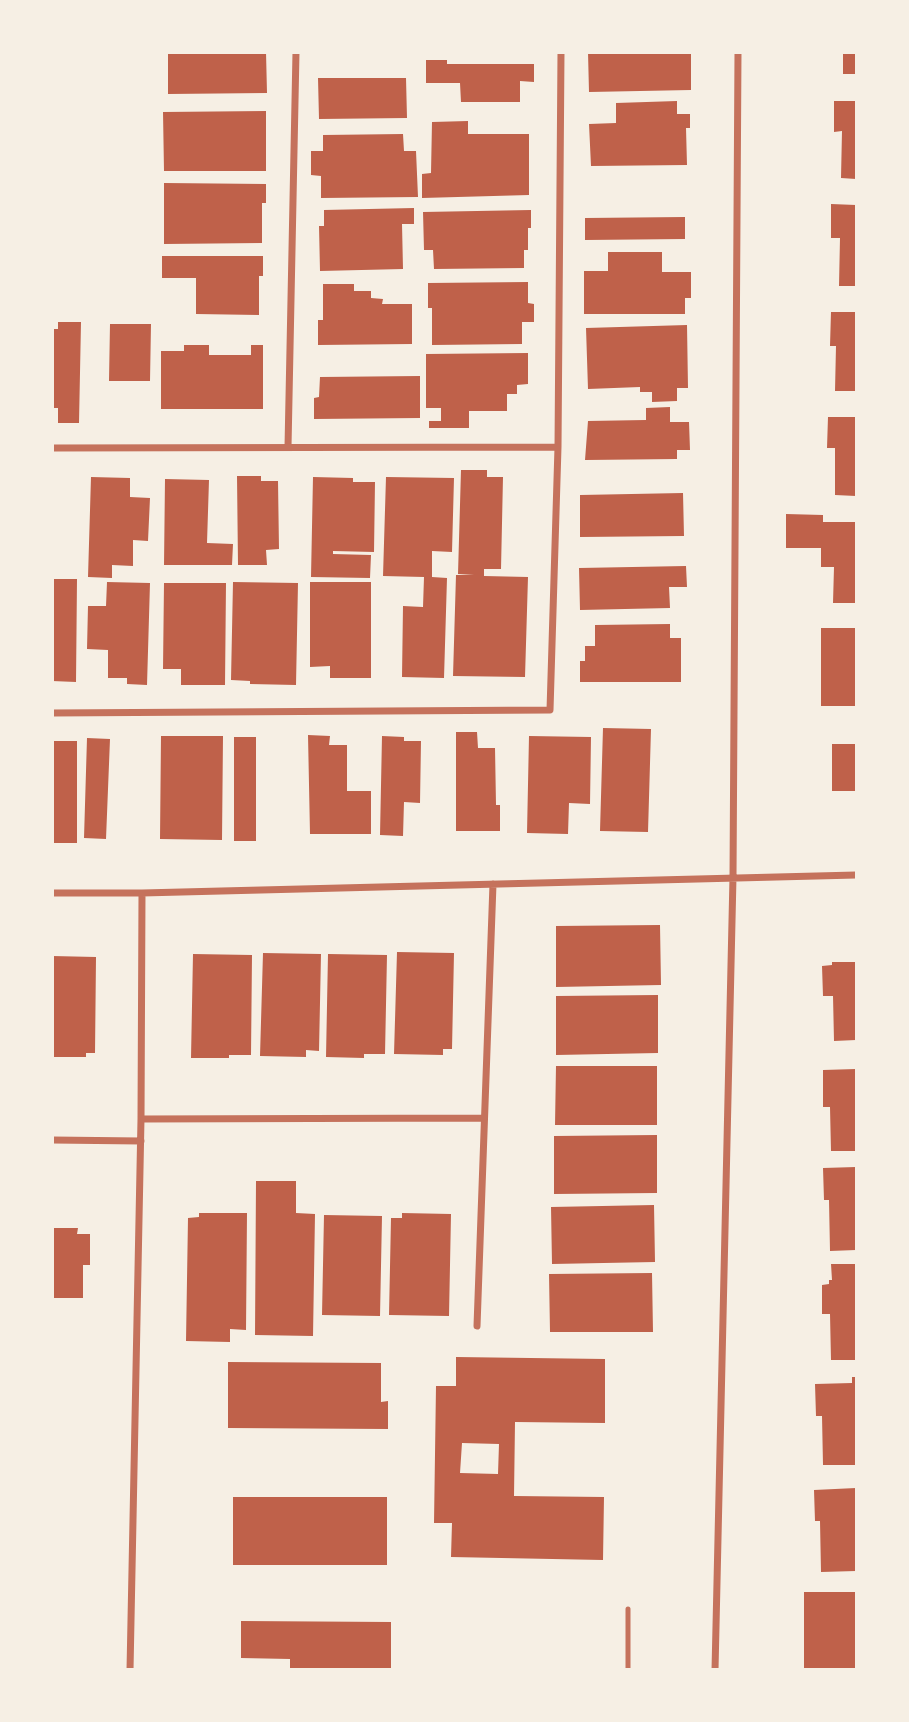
<!DOCTYPE html>
<style>
body{margin:0}
#map{position:relative;width:909px;height:1722px;overflow:hidden;background:#f6efe4;font-family:"Work Sans",sans-serif}
canvas{display:block}
.frame{position:absolute;inset:0;border:54px solid #f6efe4;pointer-events:none}
</style>
<div id="map">
<canvas width="909" height="1722"></canvas>
<div class="frame"></div>
</div>
<script>
const c = document.querySelector('canvas').getContext('2d');
c.lineJoin = 'round';
function paint(path, color) { c.fillStyle = color; c.fill(path, 'evenodd'); }
function trace(path, color, width, dash) { c.strokeStyle = color; c.lineWidth = width; c.lineCap = dash ? 'butt' : 'round'; c.setLineDash(dash || []); c.stroke(path); }
paint(new Path2D(`
 M168,52H266L267,93L168,94Z
 M588,52H691V90L589,92Z
 M843,52H856V74H843Z
 M426,60H447V64H534V82L520,81V102H461L460,83H426Z
 M318,78H406L407,118L319,119Z
 M677,101V114H690V128H686L687,165L591,166L589,124L616,123V103Z
 M834,101H856V179L841,178L842,131L834,132Z
 M266,111V171H164L163,112Z
 M468,121V134H529V195L422,198V174L431,173L432,122Z
 M403,134L404,151H416L418,197L321,198V176L311,175V151H323V135Z
 M164,183L266,184V203H262V243L164,244Z
 M831,204L856,205V286H839L840,238H831Z
 M414,208V224H402L403,269L320,271L319,226H324V210Z
 M531,210V228H528V250H524V268L434,269L433,250H424L423,212Z
 M685,217V239L585,240V218Z
 M608,252H662V272H691V298H685V314H584V271H608Z
 M162,256H263V276H259V315L196,314V278H162Z
 M528,282V303L534,304V322H522V344L432,345V308H428V283Z
 M323,284H354V291H371V298L383,299L382,304H412V344L318,345V320H323Z
 M831,312H856V391H835L836,346H830Z
 M58,322H81L79,423H58V408H52V329H58Z
 M110,324H151L150,381H109Z
 M687,325L688,388H677V401L652,402V392H640V387L588,389L586,328Z
 M184,345H209V355H251V345H263V409H161V351H184Z
 M528,353V384L517,385V394H507V411H469V428H429V421H441V408H426V354Z
 M420,376V418L314,419V398L319,397L320,377Z
 M670,407V422H689L690,450H677V459L585,460L588,421L646,420V408Z
 M828,417H856V496L835,495V448H827Z
 M461,470H487V477H503L501,569H484V576L528,577L525,677L453,676L456,575H474L458,574Z
 M237,476H261V481H278L279,549L266,550L267,565H238Z
 M91,477L130,478V497L150,498L148,541L133,540V566L112,565V578L88,577Z
 M313,477L353,478V482H375L374,552L333,551V554L371,555L370,578L311,577Z
 M386,477L454,478L452,552L432,551V577L447,578L444,678L402,677L403,606L423,607L424,577L383,576Z
 M165,479L209,480L207,543L233,544L232,565H164Z
 M683,493L684,536L580,537V495Z
 M786,514L823,515V522H856V603H833L834,567H821V548H786Z
 M686,566L687,587H669L670,608L580,610L579,568Z
 M54,579H77L76,682L52,681Z
 M107,582L150,583L147,685L127,684V678H108V650L87,649L88,606H106Z
 M233,582L298,583L296,685L250,684V681L231,680Z
 M310,582H371V678H330V666L310,667Z
 M164,583H226L225,685H181V669H163Z
 M670,624V638H681V682H580V661H585V646H595V625Z
 M821,628H856V706H821Z
 M603,728L651,729L648,832L600,831Z
 M456,732H477L478,748H495L496,805H500V831H456Z
 M308,735L330,736L329,745H347V791H371V834H310Z
 M161,736H223L222,840L160,839Z
 M382,736L404,737V741H421L420,803L404,802L403,836L380,835Z
 M529,736L591,737L590,804L569,803L568,834L527,833Z
 M234,737H256V841H234Z
 M87,738L110,739L106,839L84,838Z
 M52,741H77V843H52Z
 M832,744H856V791H832Z
 M660,925L661,985L556,987V926Z
 M397,952L454,953L452,1049H443V1055L394,1054Z
 M263,953L321,954L319,1051L306,1050V1057L260,1056Z
 M193,954L252,955L251,1055H229V1058H191Z
 M328,954L387,955L385,1054H364V1058L326,1057Z
 M52,956L96,957L95,1053H86V1057H52Z
 M832,962H856V1040L834,1041L833,996H823L822,966L832,965Z
 M658,995V1053L556,1055V996Z
 M556,1066H657V1125H555Z
 M856,1069V1151H831L830,1107H823V1070Z
 M657,1135V1193L554,1194V1136Z
 M856,1167V1250L830,1251L829,1200H824L823,1168Z
 M256,1181H296V1213L315,1214L313,1336L255,1335Z
 M654,1205L655,1262L552,1264L551,1207Z
 M199,1213H247L246,1330L230,1329V1342L186,1341L188,1218L199,1217Z
 M402,1213L451,1214L449,1316L389,1315L391,1218H402Z
 M324,1215L382,1216L380,1316L322,1315Z
 M53,1228H78L77,1234H90V1265H83V1298H52Z
 M831,1264H856V1360H831L830,1314H822V1285L829,1284V1280H832Z
 M652,1273L653,1332H550L549,1274Z
 M456,1357L605,1359V1423L515,1422L514,1496L604,1497L603,1560L451,1557L452,1523H434L436,1386H456ZM462,1443L499,1444L498,1474L460,1473Z
 M228,1362L381,1363V1402L388,1401V1429L228,1428Z
 M852,1377H856V1465H823L822,1416H816L815,1384L852,1383Z
 M856,1488V1571L821,1572L820,1521H815L814,1490Z
 M233,1497H387V1565H233Z
 M804,1592H856V1670H804Z
 M241,1621L391,1622V1670H290V1659L241,1658Z`), '#bf614a');
trace(new Path2D(`
 M628,1609V1670`), '#c5725c', 5);
trace(new Path2D(`
 M288,447L296,52
 M52,448L558,447
 M52,713L550,710L558,447L561,52
 M52,893H142L856,875
 M141,1119L484,1118
 M52,1140L141,1141
 M477,1326L493,884
 M130,1670L141,1119L142,893
 M715,1670L733,877L738,52`), '#c5725c', 7);
</script>
